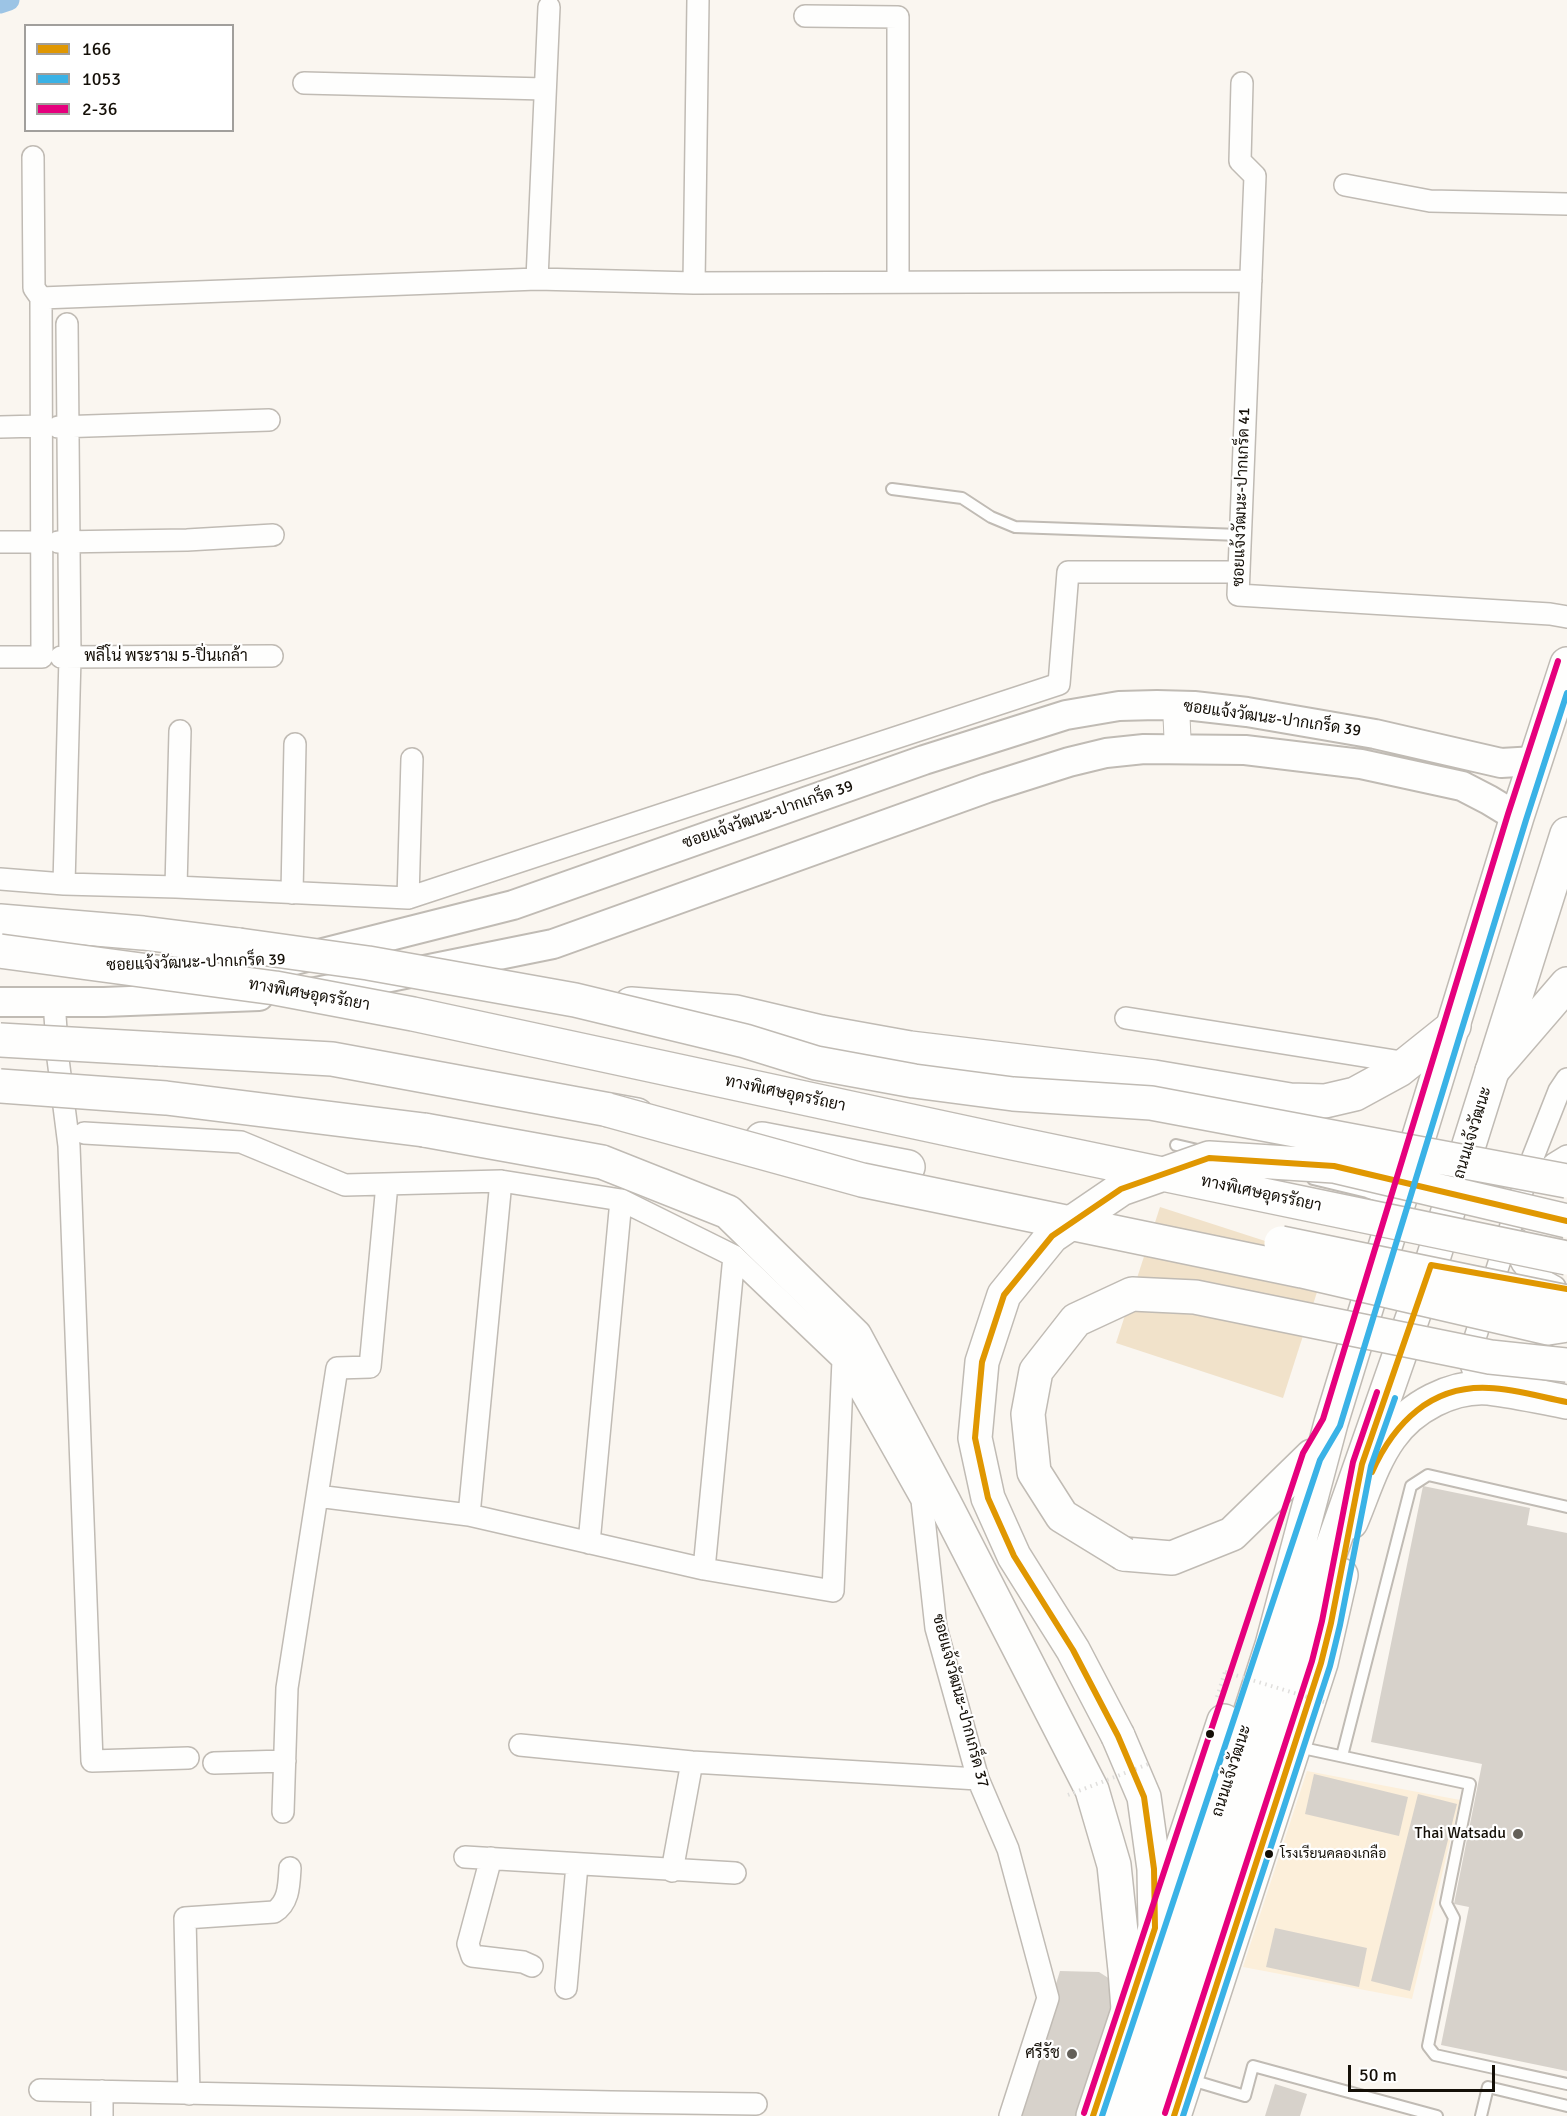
<!DOCTYPE html>
<meta charset="utf-8">
<style>
body{margin:0}
#map{position:relative;width:1567px;height:2116px;overflow:hidden;background:#faf6f0;font-family:Signika,sans-serif}
canvas{display:block}
.legend{position:absolute;left:24px;top:24px;width:210px;height:108px;box-sizing:border-box;background:#fff;border:2px solid #a19f9c;margin:0;padding:8px 10px;list-style:none;font-size:18px;color:#140f07}
.legend li{display:flex;align-items:center;gap:12px;height:30px}
.legend b{width:30px;border:2px solid #a19f9c}
.scale{position:absolute;left:1348px;top:2065px;width:147px;height:27px;box-sizing:border-box;border:3px solid #140f07;border-top:0;padding-left:8px;font-size:18px;line-height:21px;white-space:nowrap;color:#140f07;-webkit-text-stroke:4px #fff;paint-order:stroke}
</style>
<div id="map">
<canvas width="1567" height="2116"></canvas>
<ul class="legend">
<li><b style="height:8px;background:#e09701"></b>166</li>
<li><b style="height:8px;background:#3ab2e6"></b>1053</li>
<li><b style="height:8px;background:#e5007d"></b>2-36</li>
</ul>
<div class="scale">50 m</div>
</div>
<script>
const c = document.querySelector('canvas').getContext('2d');
c.lineJoin = 'round';
function paint(path, color) { c.fillStyle = color; c.fill(path, 'evenodd'); }
function trace(path, color, width, dash) { c.strokeStyle = color; c.lineWidth = width; c.lineCap = dash ? 'butt' : 'round'; c.setLineDash(dash || []); c.stroke(path); }
function drawText(font, color, halo, rows, align = 'center') {
  c.font = font + ' Signika,Sarabun,sans-serif'; c.lineWidth = 4.5; c.setLineDash([]); c.textBaseline = 'middle'; c.strokeStyle = halo; c.fillStyle = color; for (const [text, x, y, turn = 0] of rows) {
    c.save(); c.translate(x, y); c.rotate((+turn || 0) * Math.PI / 180); c.textAlign = isNaN(turn) ? turn : align; if (halo) c.strokeText(text, 0, 0); c.fillText(text, 0, 0); c.restore();
  }
}
paint(new Path2D(`
 M1307,1771L1460,1800L1412,1999L1243,1967Z`), '#fcefda');
paint(new Path2D(`
 M1160,1207L1327,1261L1283,1398L1116,1343Z`), '#f1e2ca');
trace(new Path2D(`
 M0,3L9,0`), '#9cc4e5', 21);
paint(new Path2D(`
 M1423,1486L1530,1508L1527,1525L1567,1533V2071L1441,2045L1469,1907L1454,1904L1482,1764L1371,1742Z
 M1314,1774L1408,1797L1399,1836L1305,1814Z
 M1418,1794L1457,1804L1410,1991L1371,1981Z
 M1275,1928L1367,1948L1359,1987L1266,1967Z
 M1060,1971L1099,1972L1130,1992L1090,2116H1015Z
 M1275,2084L1307,2094L1300,2116H1265Z`), '#d7d2cb');
const service = new Path2D(`
 M892,489L962,498L991,517L1015,527L1240,535
 M1176,1145L1202,1151
 M1313,1179L1367,1192L1396,1203
 M1298,1747L1470,1784L1446,1903L1454,1918L1428,2046L1435,2055L1567,2084
 M1342,1756L1411,1486L1428,1475L1567,1507
 M1188,2079L1245,2096L1253,2066L1437,2116
 M1481,2116L1488,2087L1567,2106`);
const minor = new Path2D(`
 M805,16L898,17V282
 M304,83L545,89
 M1242,83L1240,161L1255,176L1238,595L1550,614L1567,617
 M1345,185L1430,201L1567,204
 M537,279L549,7
 M694,283L698,0
 M41,298L537,279L694,283L1251,281
 M0,427L41,426
 M58,427L269,420
 M0,542H43
 M58,542L187,540L273,535
 M0,657H42L41,298L34,288L33,157
 M61,657L272,656
 M0,879L64,884L176,887L408,898L1059,684L1068,572H1239
 M64,884L70,657L67,324
 M176,887L180,731
 M292,893L295,744
 M408,898L412,759
 M54,1001L58,1059L69,1146L92,1761L188,1758
 M1126,1018L1408,1063
 M84,1133L241,1142L345,1185L501,1181L621,1200L734,1256L843,1360L922,1500L936,1628L978,1779L1008,1849L1048,1998L1010,2116
 M1535,1180L1554,1164L1567,1156
 M1518,1240C1514,1267 1535,1276 1555,1287
 M1487,1388C1467,1371 1470,1362 1475,1338L1533,1157L1559,1091L1567,1079
 M317,1496L469,1515L704,1569L833,1591L843,1360
 M469,1515L501,1181
 M589,1543L621,1200
 M704,1569L734,1256
 M520,1745L692,1762L978,1779
 M214,1763L285,1761
 M283,1812L287,1688L337,1368L370,1367L387,1184
 M465,1857L735,1873
 M491,1858L468,1944L472,1956L523,1962L532,1966
 M672,1871L692,1762
 M566,1988L577,1865
 M40,2090L611,2102L756,2104
 M102,2091V2116
 M189,2094L185,1918L274,1912C289,1903 289,1885 290,1868`);
const tertiary = new Path2D(`
 M1176,706L1178,749`);
const secondary = new Path2D(`
 M179,965L287,962L513,905L924,760L1066,715L1119,706L1157,705L1194,706L1247,712L1375,734L1501,763L1536,761
 M311,993L553,944L987,788L1069,762L1106,753L1144,749L1245,750L1361,764L1462,786L1489,800L1517,817
 M0,1002H104L259,996`);
const primary = new Path2D(`
 M1093,2116L1224,1721
 M1120,2116L1272,1645L1331,1423L1517,817L1567,664
 M1145,2116L1296,1650L1431,1265L1567,834
 M1174,2116L1321,1663L1341,1575`);
const motorway = new Path2D(`
 M0,921L143,933L239,945
 M631,1004L736,1012L821,1032L910,1048L1154,1077L1290,1100L1325,1101L1355,1094L1399,1070L1454,1026
 M159,1049L332,1059L637,1115
 M1492,1071L1567,984
 M424,1130L602,1162L728,1212L855,1336L944,1502L1092,1790L1114,1865L1125,1970L1128,2009
 M762,1139L908,1167
 M1351,1522C1363,1494 1372,1462 1390,1437C1411,1407 1452,1385 1489,1388C1515,1391 1541,1397 1567,1402
 M1124,1554L1172,1558L1232,1534L1312,1456
 M1118,1736L1144,1797L1154,1869L1155,1928`);
trace(service, '#c0bbb4', 14);
trace(minor, '#c0bbb4', 24);
trace(tertiary, '#c0bbb4', 28);
trace(secondary, '#c0bbb4', 32);
trace(primary, '#c0bbb4', 36);
trace(motorway, '#c0bbb4', 36);
trace(new Path2D(`
 M1217,1697L1225,1672`), '#e0dfdd', 4, [1.5, 4.5]);
trace(service, '#fefefd', 10);
trace(minor, '#fefefd', 21);
trace(tertiary, '#fefefd', 26);
trace(secondary, '#fefefd', 28);
trace(primary, '#fefefd', 33);
trace(motorway, '#fefefd', 33);
const motorwayBridge = new Path2D(`
 M239,945L368,963L575,1000L745,1041L816,1063L914,1081L1013,1094L1151,1103L1567,1181
 M0,951L275,988L413,1014L1013,1143L1567,1258
 M0,1040L159,1049
 M0,1086L166,1098L424,1130
 M608,1110L862,1180L1302,1271L1548,1328L1567,1325
 M1281,1243L1567,1302
 M1124,1554L1062,1516L1034,1472L1028,1414L1036,1371L1076,1320L1132,1294L1195,1297L1490,1357L1567,1365
 M1118,1736L1073,1650L1014,1556L988,1498L975,1438L982,1362L1004,1295L1052,1236L1121,1189L1209,1158L1334,1166L1567,1221`);
trace(motorwayBridge, '#c0bbb4', 36, []);
trace(new Path2D(`
 M1225,1672L1324,1702
 M1068,1795L1151,1763`), '#e0dfdd', 4, [1.5, 4.5]);
trace(motorwayBridge, '#fefefd', 33);
trace(new Path2D(`
 M1372,1472C1394,1423 1431,1385 1489,1388C1515,1389 1541,1397 1567,1402
 M1093,2116L1155,1928L1154,1869L1144,1797L1118,1736L1073,1650L1014,1556L988,1498L975,1438L982,1362L1004,1295L1052,1236L1121,1189L1209,1158L1334,1166L1567,1221
 M1174,2116L1321,1663L1331,1623L1362,1464L1431,1265L1567,1289`), '#e09701', 6);
trace(new Path2D(`
 M1102,2116L1320,1460L1340,1426L1526,820L1567,693
 M1183,2116L1330,1666L1340,1625L1371,1466L1395,1398`), '#3ab2e6', 6);
trace(new Path2D(`
 M1084,2113L1303,1453L1323,1419L1508,814L1558,661
 M1165,2113L1312,1661L1322,1621L1353,1462L1377,1392`), '#e5007d', 6);
for (const [x, y, r, color] of [
 [1210,1734,5,"#140f07"],
 [1518,1834,6,"#646059"],
 [1269,1854,5,"#140f07"],
 [1072,2054,6,"#646059"]
]) { const dot = new Path2D(); dot.arc(x, y, r, 0, 2 * Math.PI); c.fillStyle = color; c.fill(dot); trace(dot, '#fff', 2); }
drawText('14px', '#140f07', '#fff', [
 ["โรงเรียนคลองเกลือ",1280,1854]
], 'left');
drawText('16px', '#140f07', '#fff', [
 ["ซอยแจ้งวัฒนะ-ปากเกร็ด 41",1242,497,-88],
 ["พลีโน่ พระราม 5-ปิ่นเกล้า",166,657],
 ["ซอยแจ้งวัฒนะ-ปากเกร็ด 39",1272,719,8],
 ["ซอยแจ้งวัฒนะ-ปากเกร็ด 39",768,815,-19],
 ["ซอยแจ้งวัฒนะ-ปากเกร็ด 39",196,963,-2],
 ["ทางพิเศษอุดรรัถยา",309,995,10],
 ["ทางพิเศษอุดรรัถยา",785,1094,12],
 ["ถนนแจ้งวัฒนะ",1473,1133,-73],
 ["ทางพิเศษอุดรรัถยา",1261,1194,12],
 ["ซอยแจ้งวัฒนะ-ปากเกร็ด 37",960,1701,75],
 ["ถนนแจ้งวัฒนะ",1232,1771,-72]
]);
drawText('16px', '#140f07', '#fff', [
 ["Thai Watsadu",1506,1834],
 ["ศรีรัช",1060,2054]
], 'right');
</script>
